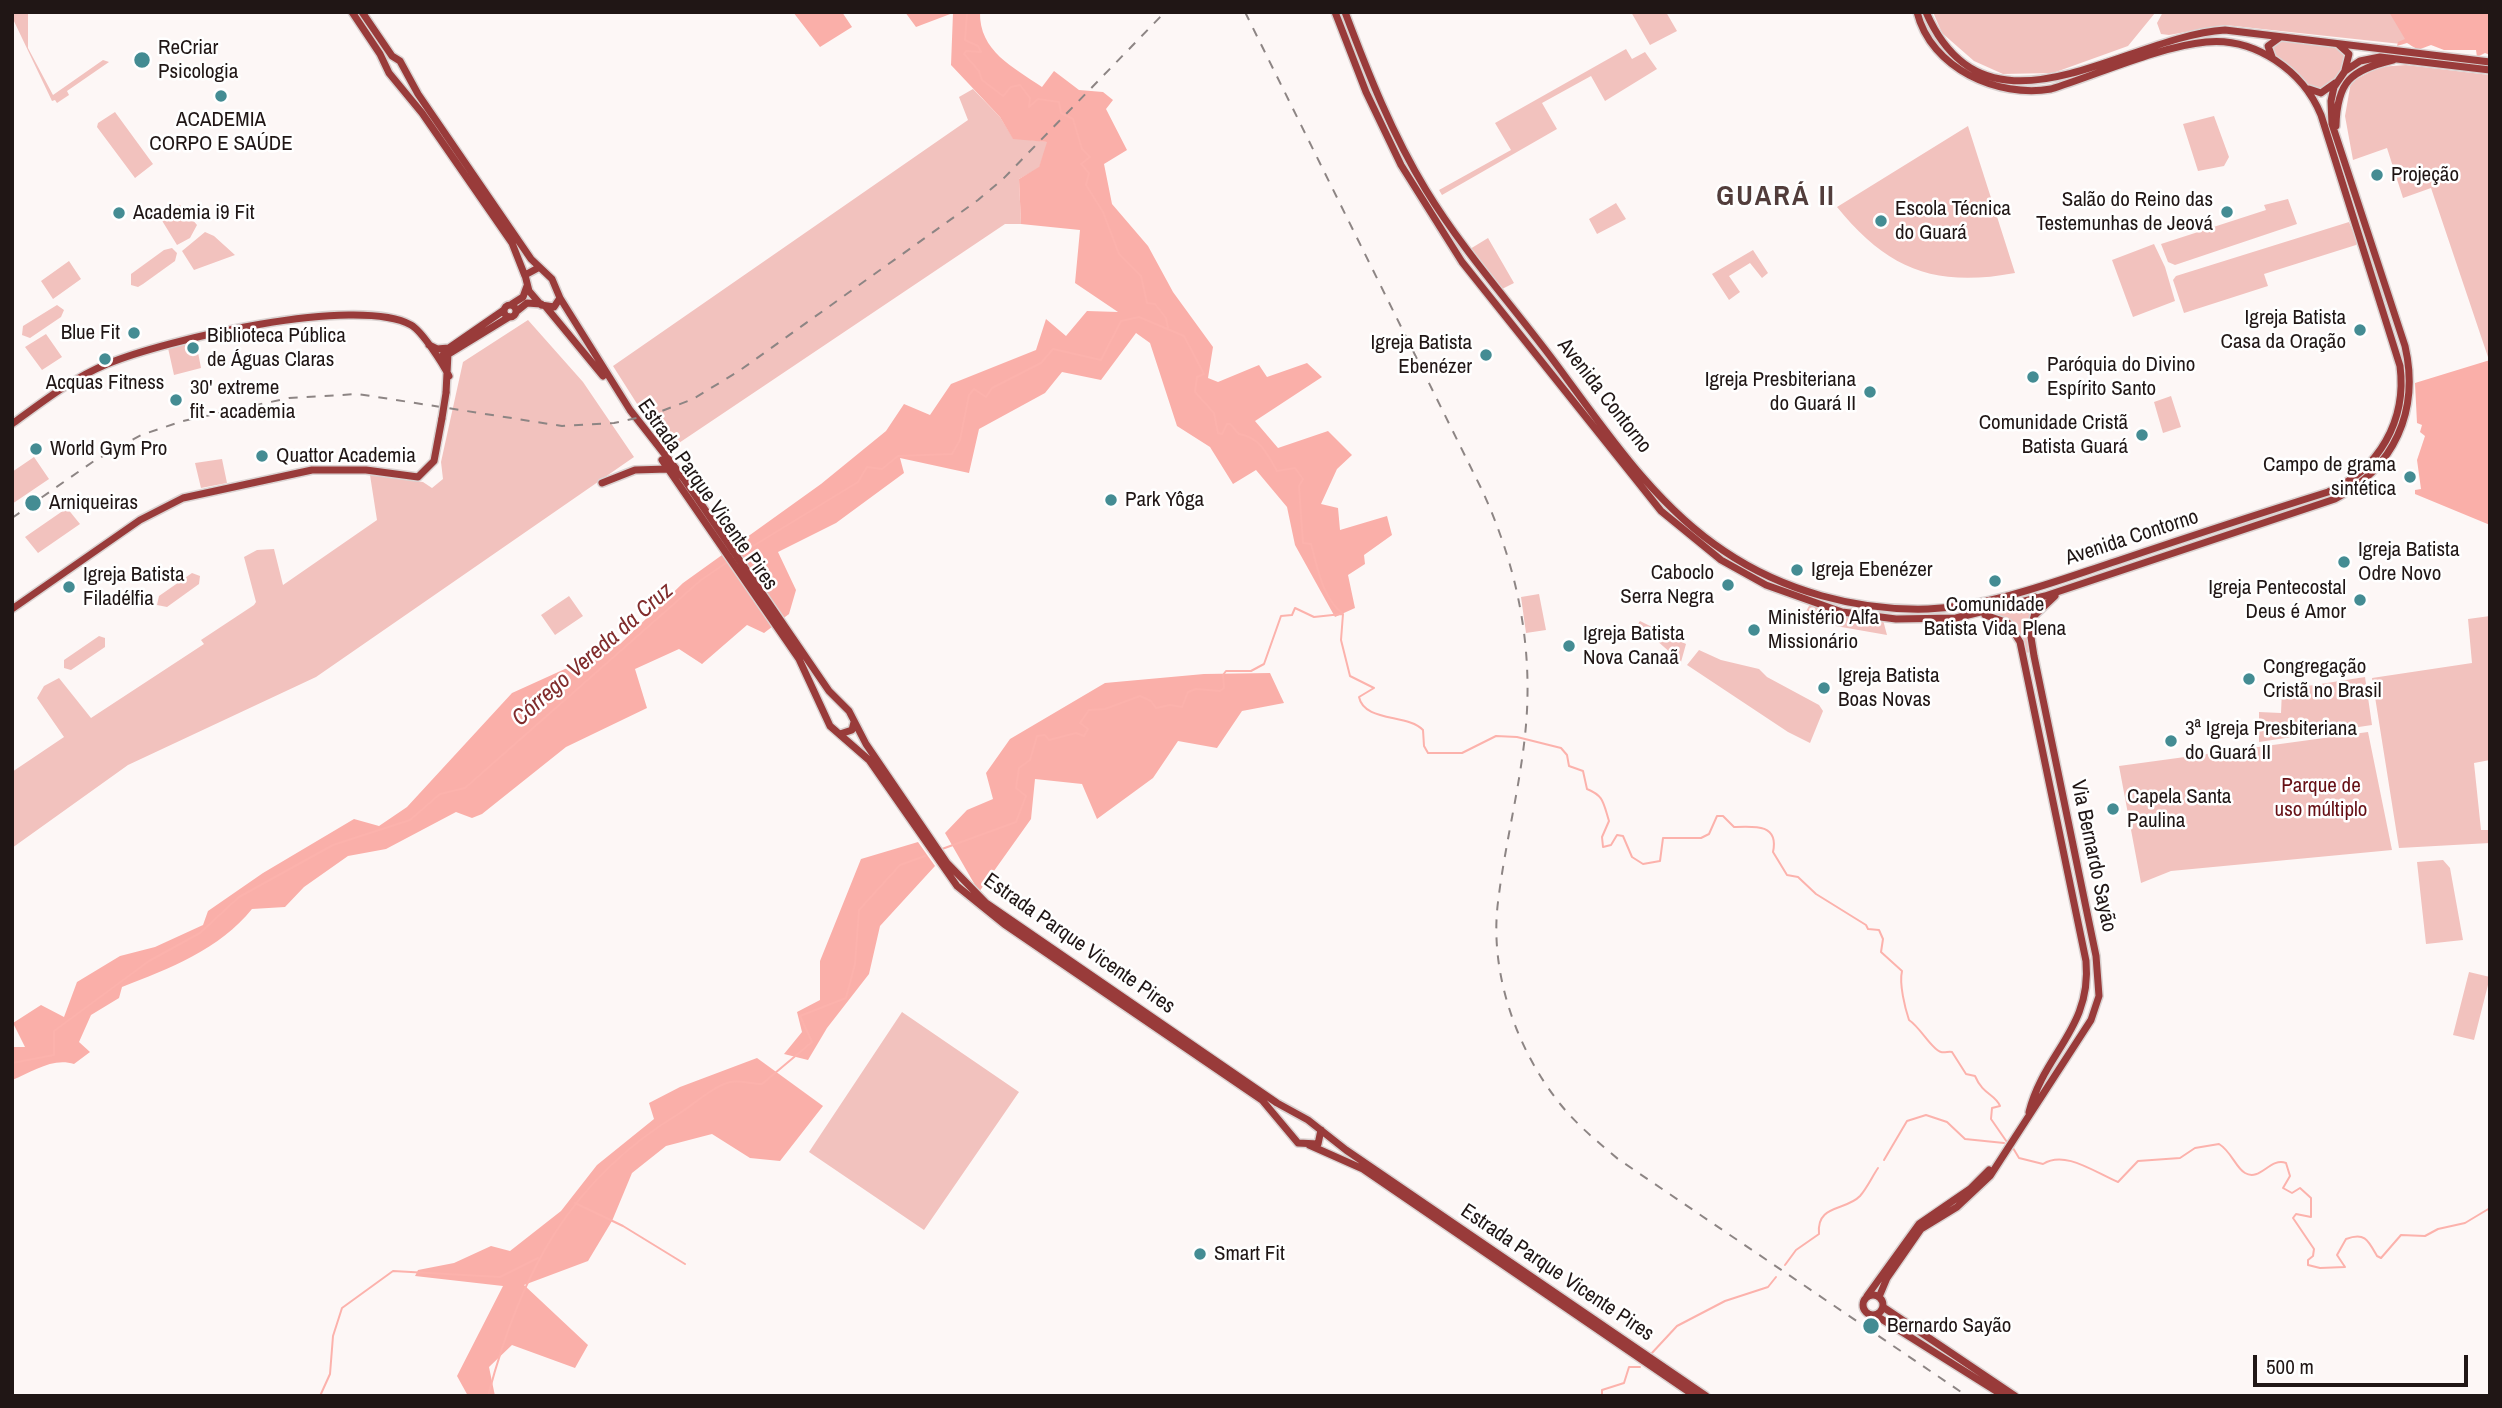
<!DOCTYPE html>
<meta charset="utf-8">
<style>
body{margin:0}
#map{position:relative;width:2502px;height:1408px;overflow:hidden;background:#fdf7f6;font-family:"Archivo Narrow",sans-serif}
canvas{display:block}
.frame{position:absolute;inset:0;border:14px solid #201615;pointer-events:none}
.scale{position:absolute;left:2253px;top:1355px;width:215px;height:32px;box-sizing:border-box;border:4px solid #201615;border-top:0;padding-left:9px;font-size:21px;line-height:24px;white-space:nowrap;color:#201615;-webkit-text-stroke:5px #fff;paint-order:stroke}
</style>
<div id="map">
<canvas width="2502" height="1408"></canvas>
<div class="frame"></div>
<div class="scale">500 m</div>
</div>
<script>
const c = document.querySelector('canvas').getContext('2d');
c.lineJoin = 'round';
function paint(path, color) { c.fillStyle = color; c.fill(path, 'evenodd'); }
function trace(path, color, width, dash) { c.strokeStyle = color; c.lineWidth = width; c.lineCap = dash ? 'butt' : 'round'; c.setLineDash(dash || []); c.stroke(path); }
function drawText(font, color, halo, rows, align = 'center') {
  c.font = font + ' "Archivo Narrow",sans-serif'; c.lineWidth = 5; c.setLineDash([]); c.textBaseline = 'middle'; c.strokeStyle = halo; c.fillStyle = color; for (const [text, x, y, turn = 0] of rows) {
    c.save(); c.translate(x, y); c.rotate((+turn || 0) * Math.PI / 180); c.textAlign = isNaN(turn) ? turn : align; if (halo) c.strokeText(text, 0, 0); c.fillText(text, 0, 0); c.restore();
  }
}
paint(new Path2D(`
 M12,12H28V48L53,95L103,60L109,62L67,91L69,95L57,103L55,100L52,101L12,17Z
 M1631,12H1666L1677,31L1650,45Z
 M1933,12H2154L2155,13L2128,46L2053,73L2003,74L1974,61L1942,33Z
 M2163,12H2395L2415,35L2401,44L2225,25L2169,35L2161,34L2157,23Z
 M2279,40L2338,47L2347,53C2346,69 2335,82 2320,90L2313,88L2273,53L2271,44Z
 M1626,49L1632,59L1645,52L1657,69L1605,101L1591,76L1542,103L1557,129L1442,195L1439,190L1511,150L1495,123Z
 M2406,65L2490,75L2489,360L2431,188L2403,198L2387,148L2353,160L2345,116L2351,82L2379,67Z
 M973,89L1000,117L1013,138L1048,142L1039,168L1019,179L1021,224H1005L667,451L613,366L968,120L959,97Z
 M115,112L153,164L135,178L97,127L98,123Z
 M2214,116L2229,157L2224,166L2198,171L2183,124Z
 M1968,126L2015,273C1935,288 1887,269 1837,207Z
 M2288,199L2297,224L2175,265L2168,262L2161,244L2266,210L2264,205Z
 M1616,203L1626,219L1597,234L1589,219Z
 M180,205L197,225L190,238L177,245L161,219Z
 M2349,222L2358,243L2356,245L2264,274L2268,286L2184,313L2173,280L2176,276Z
 M205,232L214,236L235,255L194,270L182,251Z
 M1488,238L1514,283L1500,290L1470,249Z
 M2154,244L2165,267L2175,301L2133,317L2112,260Z
 M172,248L177,253L175,261L143,284L138,287L131,285V274L164,250Z
 M1753,250L1768,273L1762,278L1750,263L1729,276L1740,292L1729,300L1712,274Z
 M69,261L81,279L53,299L41,281Z
 M57,305L64,310L61,317L30,338L22,335L23,326Z
 M528,320L583,382L634,457L316,677L128,765L12,848V772L64,737L37,698L44,686L59,678L91,718L204,644L201,640L254,605L256,602L244,557L257,550L274,549L283,585L377,520L370,475L423,482L432,488L443,479L441,462L463,362Z
 M46,334L62,357L42,370L25,347Z
 M196,342L201,368L174,375L168,348Z
 M2171,396L2181,427L2163,433L2154,402Z
 M34,457L49,479L12,504V472Z
 M222,459L227,483L201,488L195,463Z
 M67,508L80,524L38,553L25,537Z
 M192,573L200,576L199,584L167,607L157,605L159,596Z
 M1539,594L1546,630L1526,633L1521,597Z
 M569,596L583,616L555,635L541,615Z
 M2035,601L2027,632L2032,652L2025,653L2017,627L1994,613Z
 M1810,604L1883,620L1887,635L1807,621L1803,617Z
 M2490,616V760L2474,763L2481,830H2490V843L2399,848L2372,678L2472,663L2468,619Z
 M1640,621L1686,644L1681,662L1638,624Z
 M99,636L105,638V647L71,670L64,668V660Z
 M1699,650L1721,660L1759,669L1767,677L1819,705L1823,711L1810,743L1788,732L1687,665Z
 M2365,677L2372,725L2259,742V712L2281,713L2282,690Z
 M2368,732L2392,850L2171,871L2141,883L2119,766Z
 M2443,860L2450,868L2463,940L2426,944L2417,862Z
 M2469,972L2490,977L2474,1040L2453,1035Z
 M902,1012L1019,1092L924,1230L809,1152Z`), '#f2c2be');
paint(new Path2D(`
 M793,12H842L852,27L820,47Z
 M905,12H980C979,51 1013,67 1042,87L1054,71L1079,90L1103,92L1113,100L1106,109L1127,150L1104,164L1112,204L1148,246L1173,292L1213,347L1208,378L1218,382L1259,365L1267,377L1307,363L1322,377L1255,421L1278,448L1328,431L1352,455L1337,469L1321,504L1338,508L1340,530L1387,516L1392,535L1364,555L1365,564L1348,575L1355,608L1335,617L1295,545L1287,507L1256,470L1233,484L1210,447L1177,426L1150,343L1136,333L1101,380L1062,372L1045,393L979,429L969,473L900,458L904,473L836,523L778,552L796,590L789,614L764,633L747,625L702,664L679,649L635,669L647,708L566,747L482,814L472,818L456,812L386,849L348,856L304,887L285,907L252,909C220,949 169,969 122,987L119,998L91,1015L79,1042L90,1052L74,1064C53,1057 32,1072 12,1080V1047H25L13,1023L41,1005L64,1017L77,982L120,956L155,947L203,925L208,911L263,873L354,819L379,826L407,807L512,693L620,644L683,583L821,484L886,431L904,404L930,415L951,384L1036,350L1046,319L1066,336L1087,311L1118,312L1075,283L1080,230L1021,224L1019,179L1039,167L1047,142L1013,139L1000,117L951,65L953,13L916,27Z
 M2389,12H2490V55L2485,53L2477,57L2476,50H2444L2431,45C2416,50 2422,52 2407,43L2397,46L2398,42L2405,39Z
 M2490,360V525L2415,494V490L2421,489L2417,460L2425,436L2420,432L2422,425L2417,423L2415,383Z
 M1270,673L1284,703L1242,711L1217,748L1178,741L1153,778L1097,819L1082,784L1035,779L1031,819L979,892L945,833L967,810L993,799L986,773L1010,739L1105,683L1204,674Z
 M918,842L935,866L880,926L869,974L827,1028L808,1060L784,1054L802,1032L797,1012L820,1000V961L861,859Z
 M757,1058L823,1106L780,1161L750,1158L712,1134L666,1146L632,1173L612,1221L588,1261L524,1285L588,1345L575,1368L512,1345L489,1367L495,1396H468L457,1376L503,1286L415,1276L418,1270L454,1263L491,1246L510,1251L561,1211L597,1165L654,1119L649,1103L680,1087Z`), '#faafa9');
trace(new Path2D(`
 M967,12L965,40L978,46L981,52L966,51L964,54L979,71L982,80L1003,96L1011,87L1020,85L1030,98L1029,107L1038,99L1059,102L1061,113L1073,119L1082,149L1090,157L1081,164L1089,173L1086,185L1103,212L1119,254L1141,276L1147,303L1155,304L1166,318L1168,328
 M740,554L858,482L867,467L882,469L898,456L952,454L960,440L969,395L974,389L986,397L992,388L1041,363L1053,349L1101,360L1121,321L1139,317L1184,336L1204,374L1197,377L1195,392L1214,413L1218,433L1222,434L1227,424H1230L1239,434C1259,437 1267,453 1277,471L1295,468L1303,479L1299,486L1303,543L1311,544C1318,569 1322,597 1343,614L1341,640L1350,676L1374,688L1359,697C1364,722 1408,714 1423,730L1424,746L1428,753H1462L1496,736L1517,737L1561,748L1567,755L1569,766L1583,771L1587,789C1604,796 1603,802 1609,821L1602,837L1603,847L1611,845L1617,835L1623,836L1632,857L1643,864L1660,861L1663,838H1701L1709,834L1717,816H1723L1734,827C1755,826 1779,824 1773,852L1787,875L1798,877L1816,894L1866,925L1868,929L1879,930L1883,939L1881,952L1902,971C1899,984 1905,1008 1909,1020C1921,1028 1932,1050 1941,1052C1945,1053 1949,1051 1952,1052L1966,1074L1975,1076C1983,1095 1995,1094 2000,1106L1992,1108L1991,1119L2009,1145
 M942,849L1016,822L1026,796L1016,788L1019,768L1030,760L1037,736L1045,735L1049,740L1076,733L1084,736L1088,729L1080,723L1089,710L1105,709L1140,696L1151,701L1156,708L1170,705L1182,707L1188,692L1196,689L1220,691L1224,688L1223,675L1226,671H1251L1264,664L1281,616L1292,615L1295,608L1314,617L1342,614
 M12,1063L54,1055V1031L149,961L200,933L239,897L333,845L410,820L440,794L465,788L701,580L729,561
 M2013,1148L2019,1158L2043,1164C2065,1150 2094,1172 2118,1182L2138,1161L2180,1158L2195,1148L2219,1144C2231,1151 2236,1168 2245,1173C2260,1182 2270,1157 2286,1163L2290,1176L2283,1188L2292,1193L2300,1188L2311,1198V1217L2296,1214L2293,1218L2314,1249L2313,1256L2308,1260V1265L2320,1268L2345,1267L2337,1255L2346,1239C2365,1232 2368,1240 2377,1256L2381,1258L2401,1235L2425,1236L2438,1229L2465,1223L2490,1208
 M1884,1160L1907,1121L1926,1115L1947,1122L1965,1139L2004,1143
 M575,1203L623,1226L685,1264
 M1785,1265L1796,1250L1819,1234C1816,1204 1846,1211 1860,1196C1867,1188 1872,1177 1878,1168
 M1651,1354L1677,1326L1725,1301L1768,1287L1776,1277
 M320,1396L330,1374L333,1336L342,1308L393,1271L500,1277L538,1258
 M488,1396C520,1274 569,1180 680,1113C694,1104 714,1086 730,1082C739,1080 752,1084 762,1084L812,1042L800,1016L846,998L855,964L859,910L900,865L925,856
 M1602,1396V1390L1624,1383L1629,1367H1640`), '#fcb2ac', 2);
const major = new Path2D(`
 M352,12L380,54L389,73L422,113L512,243L525,276
 M362,12L392,56L400,61L418,94L531,259L552,279L560,298L554,307L541,305L529,291L525,275L538,268
 M1335,12L1366,92L1401,165L1462,262L1661,511L1721,560L1766,585L1842,612L1896,619L1956,618L2045,596L2335,499C2394,468 2420,411 2405,346L2332,124L2331,101L2334,87L2345,71L2360,61L2380,57L2490,70
 M1345,12C1368,73 1392,134 1426,190C1465,254 1515,308 1559,368C1607,433 1656,506 1724,551C1783,591 1857,611 1928,609C1993,606 2056,581 2117,561C2188,537 2258,514 2328,492C2379,470 2407,420 2400,366L2321,115C2303,71 2255,37 2206,42C2161,46 2096,75 2051,89C1998,98 1931,69 1917,12
 M1926,12C1987,152 2125,36 2225,30L2490,62
 M2339,45L2349,54L2345,70
 M2272,57L2268,46L2279,38
 M2309,89L2321,93L2335,83
 M2336,126C2337,81 2351,70 2393,60
 M560,298L630,410L684,479L829,691L849,711L866,744L947,863L986,903L1277,1103L1308,1120L1346,1150L1706,1396
 M512,304L523,297L527,286
 M504 311a6 6 0 1 1 12 0a6 6 0 1 1-12 0Z
 M546,307L603,376
 M517,311L527,303L541,304
 M429,345L437,349L449,348L504,310
 M445,350L442,358L509,317
 M446,393L448,353
 M12,424C42,402 73,378 107,364C164,340 357,295 411,325C422,331 443,364 449,376
 M662,460L799,659L830,726L869,760L957,886L1004,924L1262,1100L1298,1143L1318,1144L1321,1130
 M602,483L635,470L668,469
 M12,609L140,520L183,498L312,470H366L418,477L434,461L442,418
 M2036,614L2055,596
 M1985,615L2008,623L2020,642L2086,961C2092,1028 2044,1053 2029,1112
 M840,734L852,730L854,722
 M1309,1145L1363,1169L1695,1396
 M1863 1305a10 10 0 1 1 20 0a10 10 0 1 1-20 0Z
 M1867,1296L1919,1224L1970,1189L1989,1170
 M1879,1297L1887,1278L1921,1229L1957,1207L1990,1176L2091,1020L2099,996L2096,956L2034,656L2030,631L2037,606L2035,597
 M1883,1307L2015,1396
 M1875,1315L2004,1396`);
trace(major, '#dad3d2', 10);
trace(major, '#993b3a', 7);
trace(new Path2D(`
 M1245,12L1481,488C1516,563 1533,642 1526,725C1521,784 1505,843 1498,902C1489,973 1517,1051 1561,1105C1578,1126 1598,1142 1618,1159L1967,1396
 M12,518L94,461L141,435L183,421L289,398L358,394L562,426L614,423L654,414L693,399L739,371L978,200L1003,179L1165,12`), '#8d8584', 2, [9, 9]);
const majorBridge = new Path2D(`
 M442,418L446,393`);
trace(majorBridge, '#dad3d2', 10, []);
trace(majorBridge, '#993b3a', 7);
for (const [x, y, r, color] of [
 [142,60,9,"#448c93"],
 [221,96,7,"#448c93"],
 [2377,175,7,"#448c93"],
 [2227,212,7,"#448c93"],
 [119,213,7,"#448c93"],
 [1881,221,7,"#448c93"],
 [2360,330,7,"#448c93"],
 [134,333,7,"#448c93"],
 [193,348,7,"#448c93"],
 [1486,355,7,"#448c93"],
 [105,359,7,"#448c93"],
 [2033,377,7,"#448c93"],
 [1870,392,7,"#448c93"],
 [176,400,7,"#448c93"],
 [2142,435,7,"#448c93"],
 [36,449,7,"#448c93"],
 [262,456,7,"#448c93"],
 [2410,477,7,"#448c93"],
 [1111,500,7,"#448c93"],
 [33,503,9,"#448c93"],
 [2344,562,7,"#448c93"],
 [1797,570,7,"#448c93"],
 [1995,581,7,"#448c93"],
 [1728,585,7,"#448c93"],
 [69,587,7,"#448c93"],
 [2360,600,7,"#448c93"],
 [1754,630,7,"#448c93"],
 [1569,646,7,"#448c93"],
 [2249,679,7,"#448c93"],
 [1824,688,7,"#448c93"],
 [2171,741,7,"#448c93"],
 [2113,809,7,"#448c93"],
 [1200,1254,7,"#448c93"],
 [1871,1326,9,"#448c93"]
]) { const dot = new Path2D(); dot.arc(x, y, r, 0, 2 * Math.PI); c.fillStyle = color; c.fill(dot); trace(dot, '#fff', 2.5); }
drawText('21px', '#201615', '#fff', [
 ["ReCriar",158,48],
 ["Psicologia",158,72],
 ["ACADEMIA",221,120,"center"],
 ["CORPO E SAÚDE",221,144,"center"],
 ["Projeção",2391,175],
 ["Salão do Reino das",2213,200,"right"],
 ["Testemunhas de Jeová",2213,224,"right"],
 ["Escola Técnica",1895,209],
 ["do Guará",1895,233],
 ["Academia i9 Fit",133,213],
 ["Igreja Batista",2346,318,"right"],
 ["Casa da Oração",2346,342,"right"],
 ["Blue Fit",120,333,"right"],
 ["Biblioteca Pública",207,336],
 ["de Águas Claras",207,360],
 ["Igreja Batista",1472,343,"right"],
 ["Ebenézer",1472,367,"right"],
 ["Paróquia do Divino",2047,365],
 ["Espírito Santo",2047,389],
 ["Igreja Presbiteriana",1856,380,"right"],
 ["do Guará II",1856,404,"right"],
 ["Acquas Fitness",105,383,"center"],
 ["30' extreme",190,388],
 ["fit - academia",190,412],
 ["Comunidade Cristã",2128,423,"right"],
 ["Batista Guará",2128,447,"right"],
 ["World Gym Pro",50,449],
 ["Quattor Academia",276,456],
 ["Campo de grama",2396,465,"right"],
 ["sintética",2396,489,"right"],
 ["Park Yôga",1125,500],
 ["Arniqueiras",49,503],
 ["Igreja Batista",2358,550],
 ["Odre Novo",2358,574],
 ["Igreja Ebenézer",1811,570],
 ["Caboclo",1714,573,"right"],
 ["Serra Negra",1714,597,"right"],
 ["Igreja Batista",83,575],
 ["Filadélfia",83,599],
 ["Igreja Pentecostal",2346,588,"right"],
 ["Deus é Amor",2346,612,"right"],
 ["Comunidade",1995,605,"center"],
 ["Batista Vida Plena",1995,629,"center"],
 ["Ministério Alfa",1768,618],
 ["Missionário",1768,642],
 ["Igreja Batista",1583,634],
 ["Nova Canaã",1583,658],
 ["Congregação",2263,667],
 ["Cristã no Brasil",2263,691],
 ["Igreja Batista",1838,676],
 ["Boas Novas",1838,700],
 ["3ª Igreja Presbiteriana",2185,729],
 ["do Guará II",2185,753],
 ["Capela Santa",2127,797],
 ["Paulina",2127,821],
 ["Smart Fit",1214,1254],
 ["Bernardo Sayão",1887,1326]
], 'left');
drawText('21px', '#201615', '#fff', [
 ["Avenida Contorno",1604,396,52],
 ["Estrada Parque Vicente Pires",707,495,55],
 ["Avenida Contorno",2132,538,-18],
 ["Via Bernardo Sayão",2093,856,78],
 ["Estrada Parque Vicente Pires",1079,944,35],
 ["Estrada Parque Vicente Pires",1557,1273,34]
]);
drawText('21px', '#661015', '#fff', [
 ["Parque de",2321,786],
 ["uso múltiplo",2321,810]
]);
drawText('italic 23px', '#812c2c', '#fff', [
 ["Córrego Vereda da Cruz",593,655,-41]
]);
c.letterSpacing = '2px';
drawText('bold 28px', '#523d3b', '#fff', [
 ["GUARÁ II",1776,197]
]);
c.letterSpacing = '0px';
</script>
